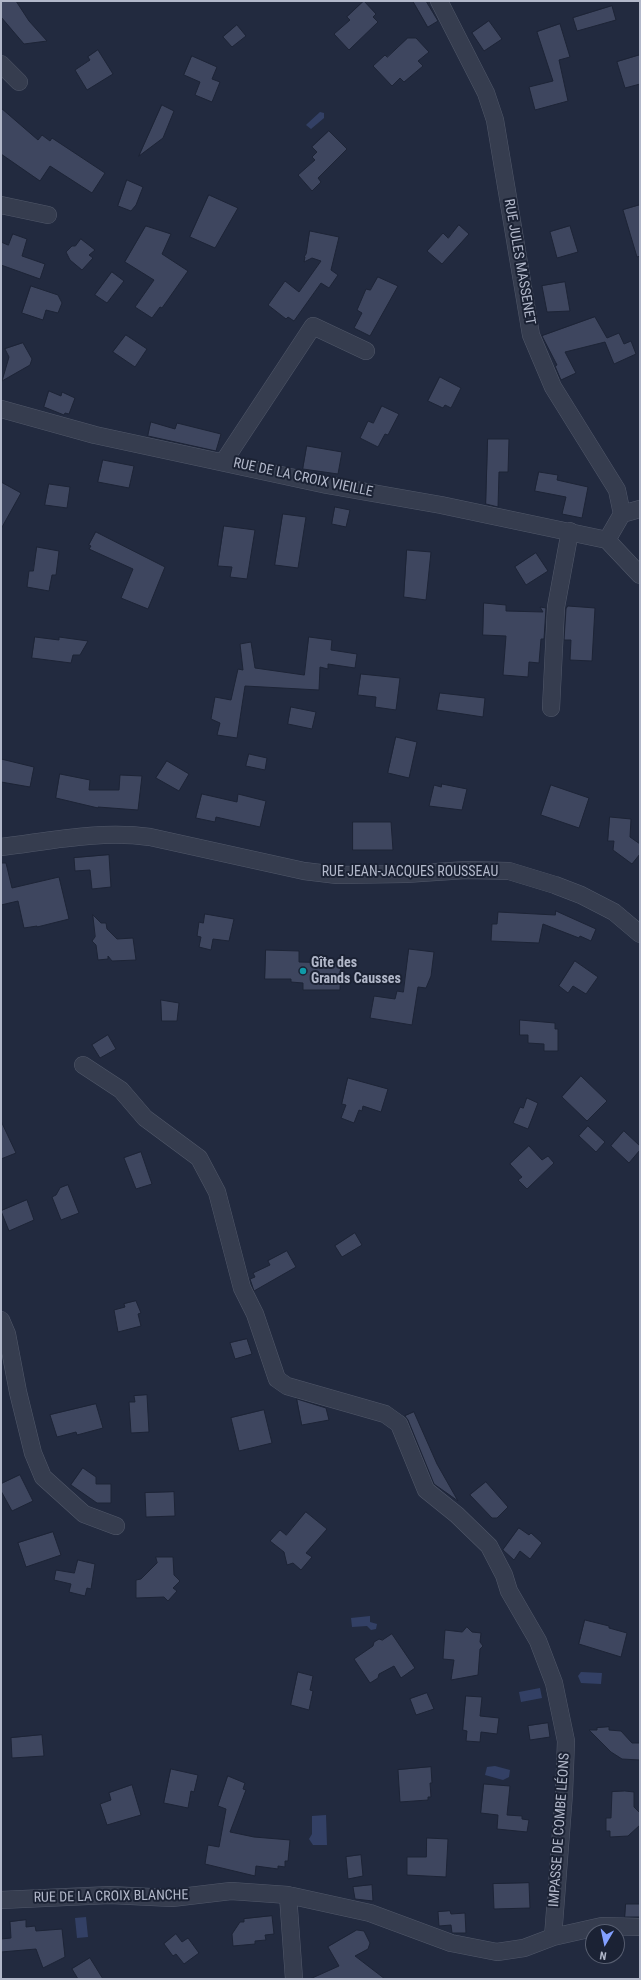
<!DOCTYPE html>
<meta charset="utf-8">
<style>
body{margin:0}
#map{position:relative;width:641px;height:1980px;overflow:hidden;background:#222a3f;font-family:"Roboto Condensed",sans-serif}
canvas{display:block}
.frame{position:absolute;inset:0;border:2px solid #b2b8ca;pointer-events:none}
.north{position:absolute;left:585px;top:1924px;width:40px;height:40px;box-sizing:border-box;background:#1b2234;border:1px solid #575e70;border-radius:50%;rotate:189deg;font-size:11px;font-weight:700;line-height:16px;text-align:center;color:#b2b8ca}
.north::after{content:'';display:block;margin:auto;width:14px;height:18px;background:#83a0ff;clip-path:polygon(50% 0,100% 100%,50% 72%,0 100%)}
</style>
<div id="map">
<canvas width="641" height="1980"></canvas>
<div class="frame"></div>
<div class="north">N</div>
</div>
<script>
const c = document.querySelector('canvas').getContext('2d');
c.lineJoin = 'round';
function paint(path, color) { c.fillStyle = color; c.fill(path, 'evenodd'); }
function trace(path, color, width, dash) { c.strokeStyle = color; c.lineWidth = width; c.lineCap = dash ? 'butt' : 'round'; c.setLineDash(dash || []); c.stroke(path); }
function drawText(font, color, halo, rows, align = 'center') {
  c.font = font + ' "Roboto Condensed",sans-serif'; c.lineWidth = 4; c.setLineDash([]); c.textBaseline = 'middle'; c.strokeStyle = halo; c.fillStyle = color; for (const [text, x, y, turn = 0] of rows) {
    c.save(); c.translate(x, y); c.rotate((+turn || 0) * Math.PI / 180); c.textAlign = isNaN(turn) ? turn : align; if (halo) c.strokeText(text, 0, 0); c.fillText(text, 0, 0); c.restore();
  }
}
paint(new Path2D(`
 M320,112L324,113V118L311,129L306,125L308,123Z
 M370,1616V1622L377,1624L376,1629L371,1630L367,1626L352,1627L351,1618Z
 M581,1672L602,1673L601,1684L581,1683L578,1676Z
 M540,1688L542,1698L521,1702L519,1692Z
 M495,1766L510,1770L509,1777L503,1780L485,1775L487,1767Z
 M326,1815L327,1845H313L309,1839L312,1834V1816Z
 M86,1917L88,1937L77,1938L75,1918Z`), '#334065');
const building = new Path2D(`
 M1,1H16L29,21L47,41L24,44L1,17Z
 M364,1L376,14L373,17L378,22L349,50L334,34L350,20L347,17Z
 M413,1H426L438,21L428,27Z
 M612,6L616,20L577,31L573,18Z
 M489,21L502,39L484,51L472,33Z
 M560,24L570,57L559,60L568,101L535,110L529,87L553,81L537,32Z
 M237,25L246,36L232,47L223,37Z
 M408,38H416L429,52L418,61L423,66L404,82L400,78L392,86L373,66L385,55L387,57Z
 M98,50L113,74L87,90L75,70L90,60L88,57Z
 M640,55V84L625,88L617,62Z
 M192,56L217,67L212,79L220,82L212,102L195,95L200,82L184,75Z
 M162,105L174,111L163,138L139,156Z
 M1,108L38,140L42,135L50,141L52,138L105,173L92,193L50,166L40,181L1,154Z
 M329,131L347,149L318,178L321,182L312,191L298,175L315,160L312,157L317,152L312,147Z
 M127,180L143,187L136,205L131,211L118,206Z
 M209,195L238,208L215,248L190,237Z
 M640,205V256L637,257L623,210Z
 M459,225L469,234L442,264L427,251L443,233L448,238Z
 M146,226L171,234L162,254L188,271L162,308L160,307L152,318L135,307L154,280L125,262Z
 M570,226L578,252L557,258L550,232Z
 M310,231L339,237L331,270L338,275L329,288L321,283L294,321L288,317L286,319L268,305L285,281L299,292L321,261L312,258L304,262L305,257H304L306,254Z
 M13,234L27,239L22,256L45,264L40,279L1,265V242L8,245Z
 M81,239L95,250L89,255L93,258L82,270L70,260L66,252L72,246H75Z
 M112,272L124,281L107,303L95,295Z
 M378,277L398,286L370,336L354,328L362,313L357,310L366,289L370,290Z
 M565,282L570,311L547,312L542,286Z
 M31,286L58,295L62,303L58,313L46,310L43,320L22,313Z
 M595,317L607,338L619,333L624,344L631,341L636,354L614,364L605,342L565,352L576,373L561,380L555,366L557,365L542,336Z
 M126,335L147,349L135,367L113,352Z
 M23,343L32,359L30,365L2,381L9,357L5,349Z
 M440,377L461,388L451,408L445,405L443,408L428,401Z
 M49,391L61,396L62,392L75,398L69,414L65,413L64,415L44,407Z
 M382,406L399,414L388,435L385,434L378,447L360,438L368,421L373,423Z
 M151,422L175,429L177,423L221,434L216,451L148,436Z
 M488,439H509L508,472H499L498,507L486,504Z
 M307,446L342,452L338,474L303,469Z
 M103,460L134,466L129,488L98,482Z
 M539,472L558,475L557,480L588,487L582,518L562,514L566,497L535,491Z
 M1,482L21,493L1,529Z
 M49,484L70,487L67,508L45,505Z
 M335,507L350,510L346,527L332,524Z
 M283,514L306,517L298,568L275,565Z
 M224,526L255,530L247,579L230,577L232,567L218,566Z
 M96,532L165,567L148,609L121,598L133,569L89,549L91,546L89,545Z
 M37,547L59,551L56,575H52L49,591L27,587L29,571H33Z
 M407,550L431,552L426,600L404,597Z
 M536,553L548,571L526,585L515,567Z
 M484,603L506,605V611L543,612L540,607L546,608L544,639H541L539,663L529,662L528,677L503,675L506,636L483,635Z
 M568,606L595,608L592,661L570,660L571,640H564L566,609Z
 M35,637L59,640V637L88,641L80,655H73L71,663L32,658Z
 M309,637L332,640L331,650L357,654L355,668L328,664V669L320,667L319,690L245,686L237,738L217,735L220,723L211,719L215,697L231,700L238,669L243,670L240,644L251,642L255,668L304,675Z
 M361,674L400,678L396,710L375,707L376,697L358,695Z
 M440,693L485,698L483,717L437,710Z
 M291,707L316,712L312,729L288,724Z
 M396,737L417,742L409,778L388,773Z
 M249,754L267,758L265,770L246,766Z
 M1,759L34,767L30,787L1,782Z
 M167,761L189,774L179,791L156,778Z
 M60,774L90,780L89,790H119L120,775L142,776L138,810L98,807V808L56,798Z
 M442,784L467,789L462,810L429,806L434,785L441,787Z
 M551,785L589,798L579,828L541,815Z
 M202,794L237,802L238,794L266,801L260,827L216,817L215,822L196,818Z
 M610,817L631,819L630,837L640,844V854L632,864L613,850L614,841H608Z
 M353,822H391L393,850H353Z
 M109,855L111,887L92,889L90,870L75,871L74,858Z
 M1,863H6L12,888L59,877L69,919L37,927V926L24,928L18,901L1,905Z
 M556,911L596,929L591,941L580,936L579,938L543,924L539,943L491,941L492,924H497L498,912L555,915Z
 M205,914L234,919L229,941L213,939L211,950L199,947L201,937L197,936L199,922L203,923Z
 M93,915L101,923H106L107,929L117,939L133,938L136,960L112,961L108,956V959L98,960L96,945L92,941L95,937Z
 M409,949L434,952L431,976L426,988L418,987L412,1025L370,1018L374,996L395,999L397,991L403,992Z
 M266,950L299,951V962L341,963L340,990H303V983L291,982V979H265Z
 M575,961L598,977L586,994L573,986L568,993L559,986Z
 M161,1000L179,1003L177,1021H162Z
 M520,1020L555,1023V1029H558V1051H544V1044L528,1043V1035H520Z
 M108,1035L116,1049L100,1058L92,1045Z
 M581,1076L607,1101L587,1121L562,1097Z
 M348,1078L388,1089L381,1112L363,1106L362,1111L359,1110L354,1123L341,1118L346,1105L342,1104Z
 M527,1098L538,1103L528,1129L513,1123L520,1107L523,1108Z
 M1,1121L16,1153L1,1159Z
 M588,1126L605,1142L596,1152L579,1136Z
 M624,1131L640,1146V1150L629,1163L611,1146Z
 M529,1146L542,1160L548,1156L554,1163L527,1189L518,1180L522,1177L510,1164Z
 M141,1152L152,1184L136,1189L124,1158Z
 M68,1185L79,1213L61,1220L52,1197L56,1195L60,1188Z
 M27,1200L34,1220L9,1231L1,1211Z
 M355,1233L362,1245L342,1257L335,1246Z
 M287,1251L296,1267L254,1291L250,1279L255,1277L253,1273L270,1265L268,1261Z
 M136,1301L141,1313L138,1314L141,1326L118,1332L114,1310L125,1307L124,1304Z
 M247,1339L252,1354L235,1359L230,1343Z
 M147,1395L149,1432L131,1433L129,1402H135L134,1396Z
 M297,1399L326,1408L329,1420L302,1425Z
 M96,1404L103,1428L77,1435L76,1432L57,1437L50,1415Z
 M264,1410L272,1443L239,1451L231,1418Z
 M414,1412L437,1464L458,1501L434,1484L408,1420L405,1416Z
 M83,1468L96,1477V1484H111V1503H97L71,1485Z
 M20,1475L33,1501L12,1511L1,1491V1484Z
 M486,1482L508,1507L497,1518H492L470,1495Z
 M174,1492L175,1516L146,1517L145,1493Z
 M306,1512L327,1529L306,1553L312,1557L301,1570L293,1563L287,1565L284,1552L270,1541L280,1530L286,1535Z
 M519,1528L529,1535L531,1533L542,1543L530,1559L520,1551L514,1560L503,1550Z
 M53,1532L61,1555L26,1567L18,1543Z
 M156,1557H173L174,1575L180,1581L173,1588L177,1591L168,1601L164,1597L136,1598V1580L141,1579L157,1563Z
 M78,1560L95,1564L91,1589L87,1588L85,1596L69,1592L71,1584L54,1580L56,1570L74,1573Z
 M585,1620L609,1626V1628L627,1633L621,1657L579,1644Z
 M467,1627L472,1632L481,1633L480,1642L483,1646L480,1649L478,1675L451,1680L454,1660L443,1659L445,1630L462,1632Z
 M392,1634L415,1668L401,1678L394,1666L379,1674L378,1678L370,1683L354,1659L373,1646L374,1642L379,1639L382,1640Z
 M298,1672L313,1676L310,1690L313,1691L309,1710L291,1705Z
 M427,1693L434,1709L416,1715L410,1699Z
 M466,1696L482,1697L480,1716L499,1718L497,1734L481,1732L480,1742L466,1741L467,1731L463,1730Z
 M548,1723L550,1737L530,1740L528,1726Z
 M609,1727V1730L621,1731L632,1743H640V1760L622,1759L611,1752L589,1730H597V1728Z
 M42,1735L44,1756L12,1758L11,1738Z
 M431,1767L432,1783H430L431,1797H428V1800L400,1802L398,1770Z
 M171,1769L198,1775L194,1792L191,1791L188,1808L164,1803Z
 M228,1776L245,1783L243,1789L246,1790L230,1832L254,1837L290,1840L288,1861H285V1867L278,1866V1869L256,1866L255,1876L205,1864L208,1845L219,1847L226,1809L218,1806Z
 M484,1784L510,1786L507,1815L522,1816V1819L529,1820L527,1832L497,1829L498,1815L481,1813Z
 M132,1785L141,1815L107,1825L100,1804L111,1800L109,1793Z
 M625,1791L634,1792V1807L640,1813V1825L628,1836L610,1837V1831H606V1818H611L612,1792Z
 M427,1838L448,1839L446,1877L407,1875V1857H426Z
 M361,1855L363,1876L348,1879L346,1857Z
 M529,1883L530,1908L494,1909L493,1884Z
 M372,1885L373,1901L355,1899L353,1887Z
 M626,1904H640V1917H625Z
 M450,1911L451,1914L465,1913L466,1933H452L451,1925L439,1926L438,1912Z
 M272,1916L274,1934L265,1935L266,1940L255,1941V1944L233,1946L232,1934L240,1922H244V1919Z
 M26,1920V1927L35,1926L36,1931L62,1929L65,1957L43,1968L36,1949L1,1952V1939L11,1938L10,1922Z
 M357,1930L364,1931L370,1943L368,1949L355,1956L385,1979H310L339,1966L328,1947Z
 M176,1934L182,1942L188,1938L199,1953L184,1964L176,1954L173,1956L164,1944Z
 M90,1958L103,1979H78L72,1969Z`);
paint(building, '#3e465f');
trace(building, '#1d2436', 1);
const minor = new Path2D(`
 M439,1L486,93L495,120L531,335L553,387L617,490L622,514
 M1,64L19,82
 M1,205L48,215
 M1,409L95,435L327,485L441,505L607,540
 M224,461L313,326L366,351
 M607,540L622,514L640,509
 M607,540L640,575
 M551,708L556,607L570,531
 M1,847C50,841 100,830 150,837L304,871L337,875L406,874L466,870L509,871L555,885L581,895L614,912L640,934
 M83,1065L121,1090L145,1118L199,1158L217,1192L242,1288L255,1314L277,1379L287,1386L385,1414L399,1424L426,1490L457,1515L489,1546L504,1575L509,1591L538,1641L554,1683L566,1741L564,1793L553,1937
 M1,1320L7,1334L18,1392L33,1453L43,1477L84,1514L116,1526
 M288,1895L294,1979
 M1,1900L110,1895L172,1898L231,1891L288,1895L370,1913L451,1943L497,1952L524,1948L553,1937L602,1926L640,1927`);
trace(minor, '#51586a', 18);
trace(minor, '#363d4f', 17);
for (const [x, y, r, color] of [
 [303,971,4,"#0f9aa8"]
]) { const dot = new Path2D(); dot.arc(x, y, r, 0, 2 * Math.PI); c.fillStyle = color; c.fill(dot); trace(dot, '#1b2234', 1.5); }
drawText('14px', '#b2b8ca', '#1b2234', [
 ["RUE JULES MASSENET",519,262,80],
 ["RUE DE LA CROIX VIEILLE",303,478,12],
 ["RUE JEAN-JACQUES ROUSSEAU",410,872],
 ["IMPASSE DE COMBE LÉONS",560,1830,-86],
 ["RUE DE LA CROIX BLANCHE",111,1897,-1]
]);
drawText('bold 14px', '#b2b8ca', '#1b2234', [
 ["Gîte des",311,963],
 ["Grands Causses",311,979]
], 'left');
</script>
